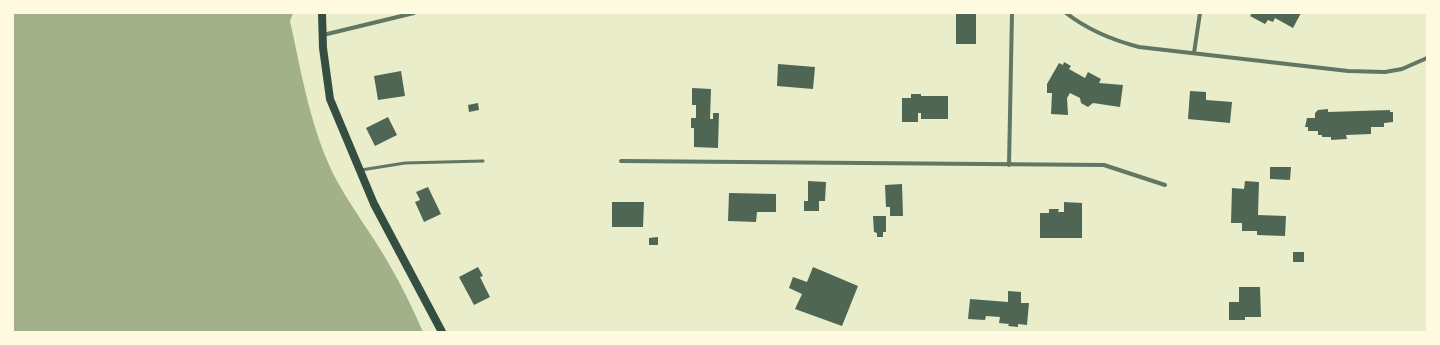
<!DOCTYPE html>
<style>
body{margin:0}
#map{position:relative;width:1440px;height:345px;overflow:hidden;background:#e9edc9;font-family:"Asap Condensed",sans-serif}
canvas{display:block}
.frame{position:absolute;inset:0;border:14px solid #fefae0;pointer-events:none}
</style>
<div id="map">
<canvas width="1440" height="345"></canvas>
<div class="frame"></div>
</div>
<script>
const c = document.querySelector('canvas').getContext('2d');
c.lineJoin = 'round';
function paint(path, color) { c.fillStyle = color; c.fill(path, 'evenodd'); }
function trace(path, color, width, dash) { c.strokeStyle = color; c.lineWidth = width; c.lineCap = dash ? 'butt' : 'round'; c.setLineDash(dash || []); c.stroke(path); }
paint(new Path2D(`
 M13,13H293L290,21C302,75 311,132 337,181C353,210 373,236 389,264C402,286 413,309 423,332H13Z`), '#a3b18a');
paint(new Path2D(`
 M956,13H976V44H956Z
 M1252,13H1301L1293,28L1275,18L1273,22L1268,20L1265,24L1250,16Z
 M1064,62L1071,66L1069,69L1085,78L1088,72L1101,79L1099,83L1123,85L1120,107L1093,103L1088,107L1081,103L1080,98L1070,93L1067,98L1068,115L1051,114L1052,93H1047V84L1059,63L1063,65Z
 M778,64L815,67L813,89L777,86Z
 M401,71L405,96L378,100L374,76Z
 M692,88L711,89L710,119H713V113H719L718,148L694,147V128H691V118H696V105H692Z
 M1190,91L1206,92V100L1232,102L1230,123L1188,119Z
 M911,94H921V96H948V119H921V113H918V122H902V98H911Z
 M478,103L479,110L469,112L468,105Z
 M1328,109V112L1390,110V112H1393V122L1384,123V127H1371V134L1346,135L1347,139L1331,140V137H1322V135H1318V131H1308V127H1305L1307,118H1315V113L1318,110Z
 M388,117L397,135L375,146L366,128Z
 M1270,167H1291L1290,180L1270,179Z
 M808,181L826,182L825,201H819V211H804V201H808Z
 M1245,181L1259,182L1258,215L1286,216L1285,236L1257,235V231H1242V223H1231L1232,188L1244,189Z
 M902,184L903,216H890V207H886L885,185Z
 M428,187L441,214L424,222L415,202L420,200L416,192Z
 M729,193L776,194V212H757L756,222L728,221Z
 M612,202H644L643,227H612Z
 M1064,202L1082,203V238H1040V213H1049V209H1059L1058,212H1064Z
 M873,216H886V232H883V237H877V233L874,232Z
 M658,237V245H649V238Z
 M1293,252H1304V262H1293Z
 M478,267L483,276L480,277L490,297L474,305L459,277Z
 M813,267L858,286L842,326L795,309L802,294L789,288L793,277L807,282Z
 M1239,287H1260L1261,317H1245V320H1229V302H1239Z
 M1008,291L1021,292V303H1029L1027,325L1018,324V327L1008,326L1009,324L999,323L1000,317L986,316L985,320L968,319L970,299L1008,302Z`), '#4f6655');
trace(new Path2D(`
 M361,170L405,163L483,161`), '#617663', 3);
trace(new Path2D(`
 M1066,13C1088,30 1112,40 1139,47L1348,71L1385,72L1402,69L1427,58
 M323,35L414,13
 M1194,53L1200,13
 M621,161L1104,165L1165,185
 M1009,165L1012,13`), '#617663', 4);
trace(new Path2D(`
 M322,13L323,48L330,99L374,204L442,332`), '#344e41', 8);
</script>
